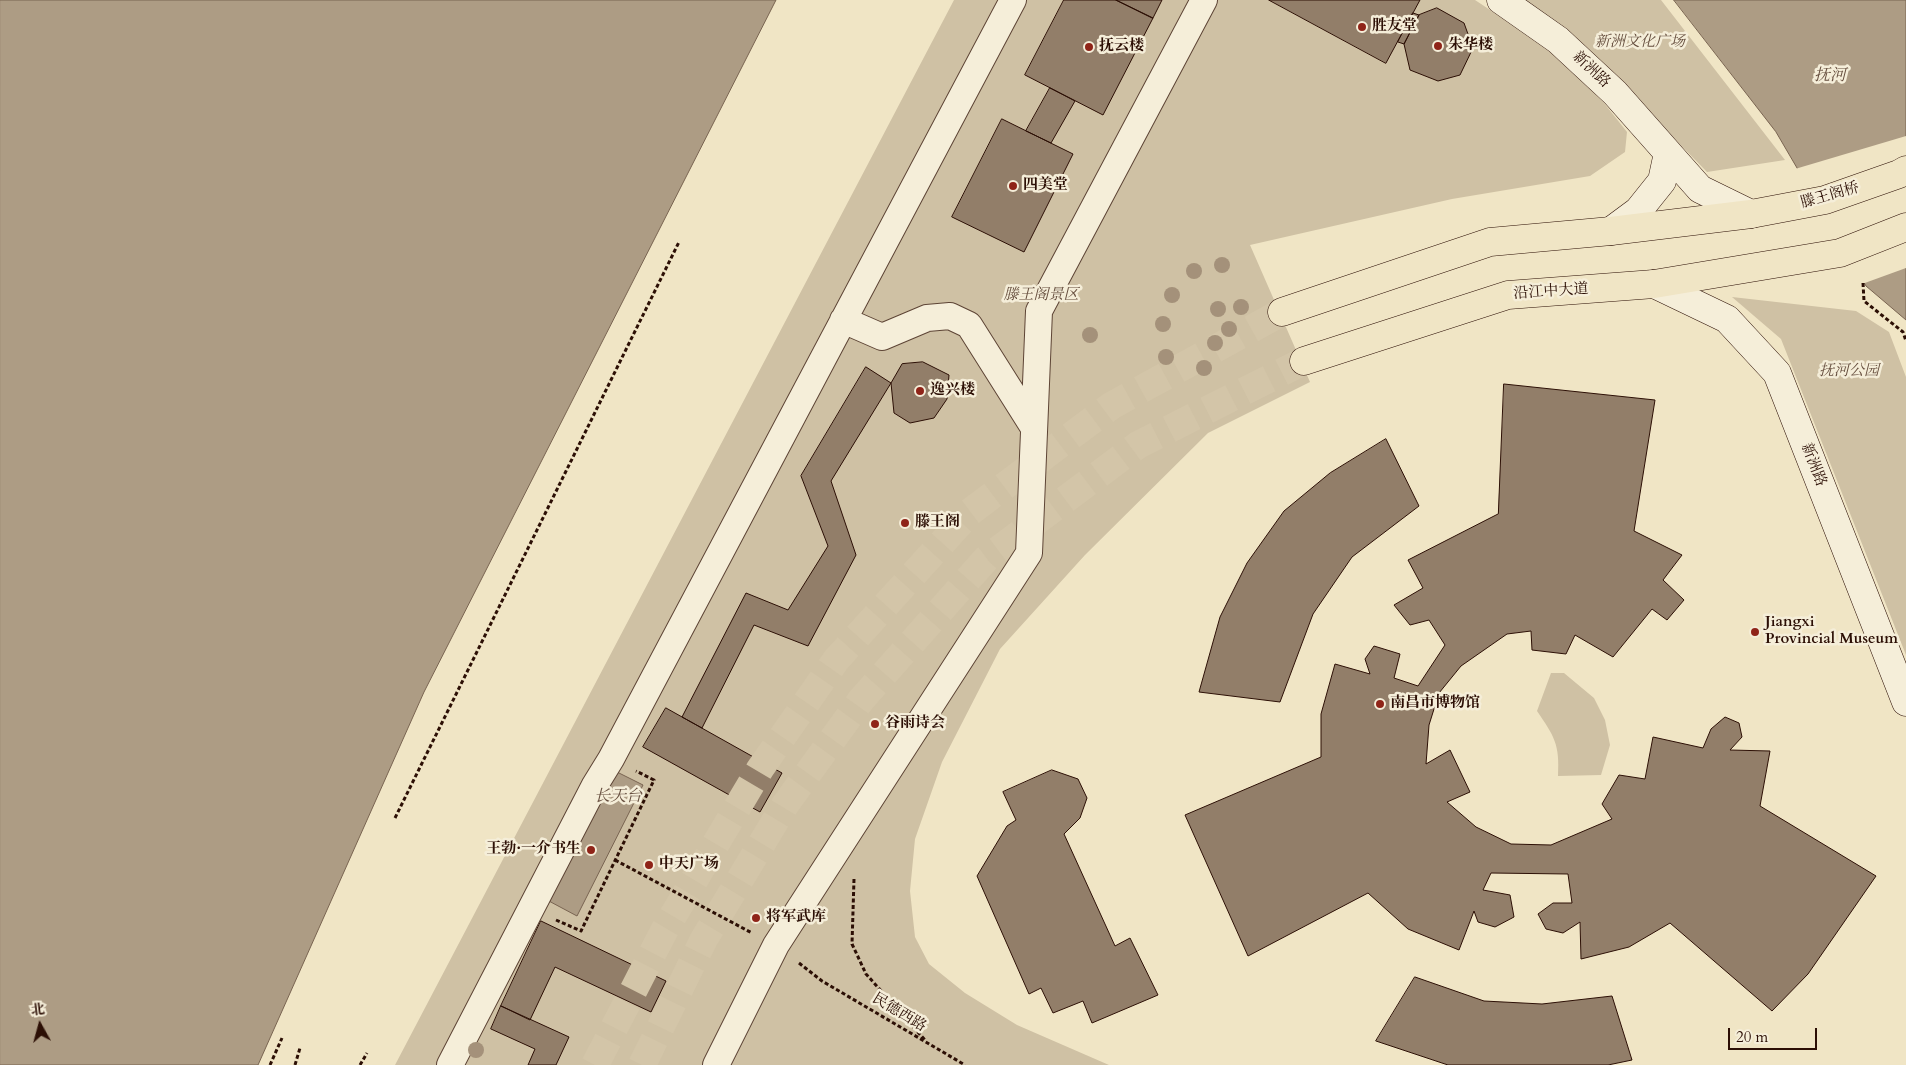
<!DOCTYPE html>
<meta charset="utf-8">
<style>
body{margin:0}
#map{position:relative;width:1906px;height:1065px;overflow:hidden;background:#f0e5c5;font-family:Cardo,"Noto Serif SC",serif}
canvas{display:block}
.north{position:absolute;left:15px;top:1000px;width:50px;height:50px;-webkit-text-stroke:4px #f5eed9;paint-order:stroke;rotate:353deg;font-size:14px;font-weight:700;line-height:20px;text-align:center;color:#2c0f05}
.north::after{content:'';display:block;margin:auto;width:18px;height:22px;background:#2c0f05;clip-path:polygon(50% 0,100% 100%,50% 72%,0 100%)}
.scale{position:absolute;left:1728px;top:1028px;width:89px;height:22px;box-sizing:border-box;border:2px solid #2c0f05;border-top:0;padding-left:6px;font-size:15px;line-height:18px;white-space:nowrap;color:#2c0f05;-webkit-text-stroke:4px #f5eed9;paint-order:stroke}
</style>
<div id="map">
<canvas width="1906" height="1065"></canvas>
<div class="north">北</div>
<div class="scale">20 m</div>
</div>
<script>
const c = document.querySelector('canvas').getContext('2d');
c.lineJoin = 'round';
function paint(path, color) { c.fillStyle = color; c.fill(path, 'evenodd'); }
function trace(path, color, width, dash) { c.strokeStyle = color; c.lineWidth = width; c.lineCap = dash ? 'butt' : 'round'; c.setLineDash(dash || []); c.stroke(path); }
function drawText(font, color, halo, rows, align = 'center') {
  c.font = font + ' Cardo,"Noto Serif SC",serif'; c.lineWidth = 5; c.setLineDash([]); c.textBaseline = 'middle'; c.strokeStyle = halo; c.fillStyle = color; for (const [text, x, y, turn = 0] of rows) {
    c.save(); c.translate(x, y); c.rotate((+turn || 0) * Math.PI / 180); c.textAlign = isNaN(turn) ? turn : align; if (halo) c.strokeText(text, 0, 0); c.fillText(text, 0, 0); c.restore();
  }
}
paint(new Path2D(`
 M954,0H1475L1549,49L1604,103L1627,132L1625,152L1590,176L1452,199L1250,245L1310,382L1208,433L1085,555L1000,649L942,762L915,839L910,891L915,937L929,964L965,993L1017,1025L1109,1065H395Z
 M1515,0H1661L1785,160L1707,172L1624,87Z
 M1732,297L1856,311L1889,332L1906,377V655L1781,339Z
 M1551,673H1564L1594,698L1605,720L1610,745L1601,775L1558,776C1560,744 1554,736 1537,711Z`), '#cfc1a4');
const water = new Path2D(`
 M0,0H776L424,692L258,1065H0Z
 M1674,0H1906V320L1866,286L1776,132Z
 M613,770L643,785L577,916L547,900Z`);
paint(water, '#ad9c84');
trace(water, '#796451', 1);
paint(new Path2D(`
 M1906,136V268L1862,284L1795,169Z`), '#f0e5c5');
const building = new Path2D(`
 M1064,0H1116L1153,18L1103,115L1025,75Z
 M1116,0H1162L1153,18Z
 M1269,0H1420L1386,63Z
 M1437,8L1464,23L1473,48L1460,75L1438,81L1410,70L1404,44L1419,15Z
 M1413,13L1419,15L1404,44L1398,42Z
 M1050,88L1075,101L1051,143L1026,131Z
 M1002,119L1073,154L1024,252L952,217Z
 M923,362L949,375L947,399L934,418L910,423L894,413L891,383L902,364Z
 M866,367L891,383L831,481L856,555L808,646L754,625L702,728L682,717L746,593L788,610L828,546L801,476Z
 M1504,384L1655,400L1634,531L1682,555L1663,580L1684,600L1667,620L1652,609L1613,657L1575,635L1566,654L1532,650L1531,631L1507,634L1461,666L1439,693L1429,725L1426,764L1450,750L1470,792L1447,802L1476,827L1511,844L1551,845L1612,819L1602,804L1619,775L1645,779L1653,737L1703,748L1711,729L1725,717L1739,723L1742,737L1730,750L1770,751L1760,806L1876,876L1808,974L1772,1011L1670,923L1629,947L1581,959L1580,922L1563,933L1546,929L1538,914L1553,903H1572L1568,874L1491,873L1483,890L1510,895L1514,917L1495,927L1478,922L1474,911L1459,950L1408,929L1368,893L1248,956L1185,815L1321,757V714L1335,664L1370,674L1365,659L1374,646L1400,654L1394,678L1418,686L1445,645L1429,620L1410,625L1394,605L1423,588L1408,560L1498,514Z
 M1386,439L1419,506L1352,557L1313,614L1280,702L1199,692L1220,617L1247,563L1284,511L1330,473Z
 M666,708L782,773L760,812L643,747Z
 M1052,770L1078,779L1087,798L1080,818L1064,834L1115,946L1130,938L1158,995L1092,1023L1083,1001L1053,1013L1041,988L1029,994L977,876L1007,826L1016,820L1003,792Z
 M541,921L666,981L651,1012L555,967L530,1020L501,1006Z
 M1415,977L1484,1001L1542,1004L1612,996L1632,1060L1608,1065H1448L1376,1041Z
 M501,1006L569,1037L556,1065H528L535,1049L491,1029Z`);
paint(building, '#927e69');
trace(building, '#2c0f05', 1);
trace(new Path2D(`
 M595,1065L664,931L760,769L836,660L970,512L1111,406L1282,312
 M642,1065L704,939L785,805L861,700L986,559L1138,445L1304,361`), '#d3c5a8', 28, [28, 14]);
const street = new Path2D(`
 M843,320L882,337L927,318L950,316L969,325L1034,428
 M450,1065L595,785L611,759L1013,0
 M716,1065L776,945L1029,553L1039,311L1204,0`);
const secondary = new Path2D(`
 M1501,0L1558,40L1615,93L1700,189L1751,214
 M1611,231L1638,211L1662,181L1668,153
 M1654,284L1727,319L1777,373L1906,702`);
const highway = new Path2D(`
 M1282,312L1490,242L1611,231L1751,214L1825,200L1899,174L1906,170
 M1304,361L1508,295L1654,284L1840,253L1906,227`);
trace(street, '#5d4435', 28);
trace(secondary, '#2c0f05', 29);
trace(highway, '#2c0f05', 29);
trace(new Path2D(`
 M1863,283L1864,301L1903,332L1906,341
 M395,818L679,242
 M615,860L752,933
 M854,879L852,944L866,974L925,1040
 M556,920L581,931L654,780L636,771
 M799,963L822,981L965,1065
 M270,1065L282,1038
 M295,1065L300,1048
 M360,1065L367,1053`), '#2c0f05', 3, [4, 2.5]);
trace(street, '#f5eed9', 26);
trace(secondary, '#f5eed9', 28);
trace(highway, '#f0e5c5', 28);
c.fillStyle = '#a4917a';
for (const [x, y] of [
 [1222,265],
 [1194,271],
 [1172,295],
 [1241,307],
 [1218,309],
 [1163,324],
 [1229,329],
 [1090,335],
 [1215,343],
 [1166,357],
 [1204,368],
 [476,1050]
]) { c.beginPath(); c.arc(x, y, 8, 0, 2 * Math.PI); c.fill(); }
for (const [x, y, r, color] of [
 [1362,27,5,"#8f2418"],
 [1438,46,5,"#8f2418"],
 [1089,47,5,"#8f2418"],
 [1013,186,5,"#8f2418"],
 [920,391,5,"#8f2418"],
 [905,523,5,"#8f2418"],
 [1755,632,5,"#8f2418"],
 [1380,704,5,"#8f2418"],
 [875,724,5,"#8f2418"],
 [591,850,5,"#8f2418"],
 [649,865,5,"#8f2418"],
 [756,918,5,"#8f2418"]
]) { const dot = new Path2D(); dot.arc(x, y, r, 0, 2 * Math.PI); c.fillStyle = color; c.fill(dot); trace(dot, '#f5eed9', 2); }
drawText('bold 15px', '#2c0f05', '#f5eed9', [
 ["胜友堂",1372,27],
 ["朱华楼",1448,46],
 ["抚云楼",1099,47],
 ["四美堂",1023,186],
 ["逸兴楼",930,391],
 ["滕王阁",915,523],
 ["Jiangxi",1765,623],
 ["Provincial Museum",1765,640],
 ["南昌市博物馆",1390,704],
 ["谷雨诗会",885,724],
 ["王勃·一介书生",581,850,"right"],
 ["中天广场",659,865],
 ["将军武库",766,918]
], 'left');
drawText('italic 15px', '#654d3d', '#f5eed9', [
 ["新洲文化广场",1640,43],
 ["滕王阁景区",1041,296],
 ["抚河公园",1849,372]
]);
drawText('15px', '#2c0f05', '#f5eed9', [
 ["新洲路",1591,70,43],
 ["滕王阁桥",1830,196,-16],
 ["沿江中大道",1551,292,-4],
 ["新洲路",1813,465,69],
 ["民德西路",899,1013,31]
]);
drawText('italic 16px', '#664e3e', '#f5eed9', [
 ["抚河",1830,76],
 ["长天台",618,797]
]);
</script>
